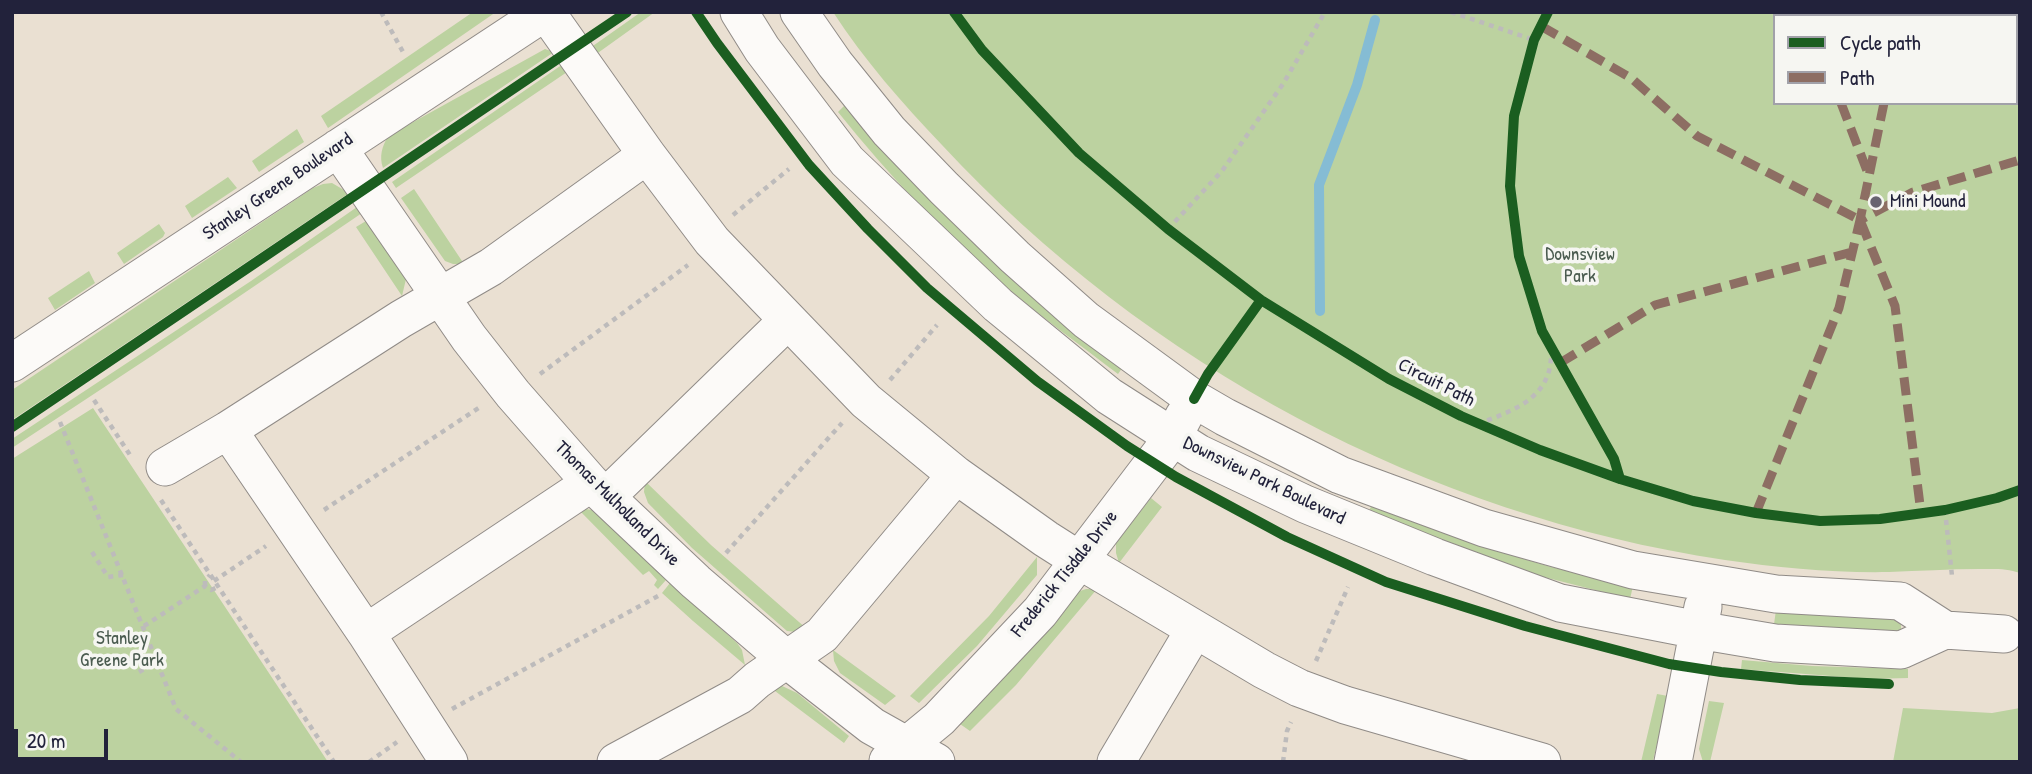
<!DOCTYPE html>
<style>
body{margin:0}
#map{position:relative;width:2032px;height:774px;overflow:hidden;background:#eae0d2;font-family:"Patrick Hand",sans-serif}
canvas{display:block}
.frame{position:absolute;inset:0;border:14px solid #22223b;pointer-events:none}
.legend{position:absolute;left:1773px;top:14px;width:245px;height:91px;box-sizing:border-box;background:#f6f6f2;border:2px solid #a1a1a9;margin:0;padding:9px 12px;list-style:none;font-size:21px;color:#22223b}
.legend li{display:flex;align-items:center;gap:14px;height:35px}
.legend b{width:35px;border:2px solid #a1a1a9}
.scale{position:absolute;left:14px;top:729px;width:94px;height:32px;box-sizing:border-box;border:4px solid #22223b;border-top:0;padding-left:9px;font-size:21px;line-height:24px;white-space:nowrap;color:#22223b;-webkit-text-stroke:5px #f6f6f2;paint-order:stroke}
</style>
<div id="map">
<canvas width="2032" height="774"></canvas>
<div class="frame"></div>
<ul class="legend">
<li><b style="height:9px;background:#1b5e20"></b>Cycle path</li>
<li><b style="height:9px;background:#8d6e63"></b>Path</li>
</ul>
<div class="scale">20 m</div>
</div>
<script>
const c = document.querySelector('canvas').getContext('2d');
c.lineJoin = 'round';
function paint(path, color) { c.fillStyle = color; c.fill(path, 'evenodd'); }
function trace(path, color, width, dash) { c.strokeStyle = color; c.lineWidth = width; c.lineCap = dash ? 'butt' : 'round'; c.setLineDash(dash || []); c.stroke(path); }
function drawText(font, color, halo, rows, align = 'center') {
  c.font = font + ' "Patrick Hand",sans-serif'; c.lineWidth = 7; c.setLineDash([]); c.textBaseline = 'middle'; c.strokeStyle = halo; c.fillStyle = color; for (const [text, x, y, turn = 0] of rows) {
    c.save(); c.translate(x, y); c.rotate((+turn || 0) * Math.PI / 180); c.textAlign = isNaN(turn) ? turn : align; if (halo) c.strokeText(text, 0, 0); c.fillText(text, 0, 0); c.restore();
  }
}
paint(new Path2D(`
 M473,12H496L328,128L321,116Z
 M641,12H655L595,55L590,48Z
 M833,12H2020V573C2007,568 1993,569 1979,569C1949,569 1919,571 1889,572C1835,573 1779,568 1725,560C1426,515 1147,366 942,145C903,104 864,60 833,12ZM1775,16H2016V103H1775Z
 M545,49L554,52L383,168C379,156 382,147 388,136Z
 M566,62L570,70L396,188L392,182Z
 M846,104L1125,364L1118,374C1080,345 1041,317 1004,285C943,234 888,174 838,112Z
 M297,129L304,142L259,172L252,161Z
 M228,177L237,188L192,218L185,206Z
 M332,183L349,193L12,420V390L313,188L323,184Z
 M414,189L464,264H453L445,261L401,198Z
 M357,207L362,213L153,355L12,448V439L251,281Z
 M366,221L406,279L402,296L356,227Z
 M159,224L165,233L163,237L124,264L117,253Z
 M89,271L95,283L55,310L48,298Z
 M93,408L328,762H12V459Z
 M645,481L711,545L807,629L796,632L787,631L692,548L648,503L644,492Z
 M1151,498L1162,507L1119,563L1116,553V543Z
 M1372,504L1480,546L1551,567L1633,586L1630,599L1540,576L1367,516Z
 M586,509L592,510L600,515L666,580L658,589L654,585L657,580L649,571L643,575L579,510Z
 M1037,557V575L977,646L919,703L910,696L989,616Z
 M670,583L737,643L742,650L745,665L693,621L662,593Z
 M1086,589H1097L1016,685L970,731L960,724L966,716L1019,661L1077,592Z
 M1776,610L1844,617L1901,619V631L1774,624Z
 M833,650L896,696L885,705L840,673L834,661Z
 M1742,660L1812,666L1908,669V678L1870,679L1741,669Z
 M780,685L797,693L849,736L844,743L771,688Z
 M1657,694L1668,696L1653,761L1641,762Z
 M1709,701L1724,703L1710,762H1703L1699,749Z
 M1903,708L1992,713L2020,708V762H1893Z`), '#bcd2a0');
trace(new Path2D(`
 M1320,311L1319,185L1357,85L1375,20`), '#85bcd4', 10);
const minor = new Path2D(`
 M546,12L647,155L712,241L866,401L956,475L1046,539L1079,560L1264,670L1299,688L1345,705L1542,762
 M739,12L762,49L847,161L998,305L1109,396L1198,453L1305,504L1435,557L1560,603L1698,630L1775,643L1901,650L1945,630L2004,634
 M799,12L835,64L889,131L944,188L1015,257L1086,320L1194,399L1225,417L1340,475L1484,528L1633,570L1776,594L1900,601L1945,630
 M338,148L469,338L513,394L591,483L696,582L786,659L872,726L936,762
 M12,363L545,12
 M228,430L366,633L449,762
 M165,467L228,430L401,319L491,267L647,155
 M606,497L787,321
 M366,633L591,483
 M888,761L939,719L1040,612L1173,437L1184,416
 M616,762L740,695L757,680L822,635L956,475
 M1116,762L1195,629
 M1673,762L1703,607`);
trace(minor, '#908b87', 39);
trace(new Path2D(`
 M381,12L403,52
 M1451,12L1534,40
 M733,215L789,169
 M1168,229L1222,171L1283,84L1325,12
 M540,374L688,265
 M890,380L937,325
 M94,400L132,458
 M60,422L176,709L241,762
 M1478,424C1506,413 1540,403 1549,371C1551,364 1551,356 1552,349
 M161,500L334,762
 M324,510L480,407
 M1945,510L1952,576
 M92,552L108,577L123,575
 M726,553L842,423
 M214,581L266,546
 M205,586V581L210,575
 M144,626L205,586L211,590L218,587
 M1316,661L1348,587
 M139,672L157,662
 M452,709L658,596
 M369,762L397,742
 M1283,762L1287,731L1291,722`), '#bdbbbb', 4.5, [5, 5]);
trace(minor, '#fcfaf8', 37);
trace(new Path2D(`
 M1805,12L1807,16
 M1902,16L1903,12
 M1541,26L1631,78L1697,136L1860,220L1895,306L1921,513
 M1841,103L1869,176
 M1884,103L1860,220L1913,192L2020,160
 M1560,363L1655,305L1852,252
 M1756,513L1839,308L1860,220`), '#8d6e63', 9, [18, 9]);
trace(new Path2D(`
 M696,12L717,43L809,165L868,229L927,288L1037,381L1127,446L1176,477L1287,537L1386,582L1525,626L1669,664L1721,672L1800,680L1889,684
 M954,12L982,50L1079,153L1168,229L1261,300L1389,379L1461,416L1540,450L1620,479L1693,501L1756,513L1820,521L1880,519L1945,510L1997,498L2020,490
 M1548,12L1534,40L1514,116L1510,186L1519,256L1542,331L1614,459L1620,479
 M1194,399L1208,374L1261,300
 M12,427L627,12`), '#1b5e20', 10);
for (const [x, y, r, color] of [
 [1876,202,7,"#686470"]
]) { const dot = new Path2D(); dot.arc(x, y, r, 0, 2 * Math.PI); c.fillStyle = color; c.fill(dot); trace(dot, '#f6f6f2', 2.5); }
drawText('19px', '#22223b', '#f6f6f2', [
 ["Stanley Greene Boulevard",278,187,-34],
 ["Circuit Path",1436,383,27],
 ["Downsview Park Boulevard",1264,481,26],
 ["Thomas Mulholland Drive",617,504,45],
 ["Frederick Tisdale Drive",1065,574,-51]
]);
drawText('19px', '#22223b', '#f6f6f2', [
 ["Mini Mound",1890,202]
], 'left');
drawText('19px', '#4b5c50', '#f6f6f2', [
 ["Downsview",1580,255],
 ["Park",1580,277],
 ["Stanley",122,639],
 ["Greene Park",122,661]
]);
</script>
